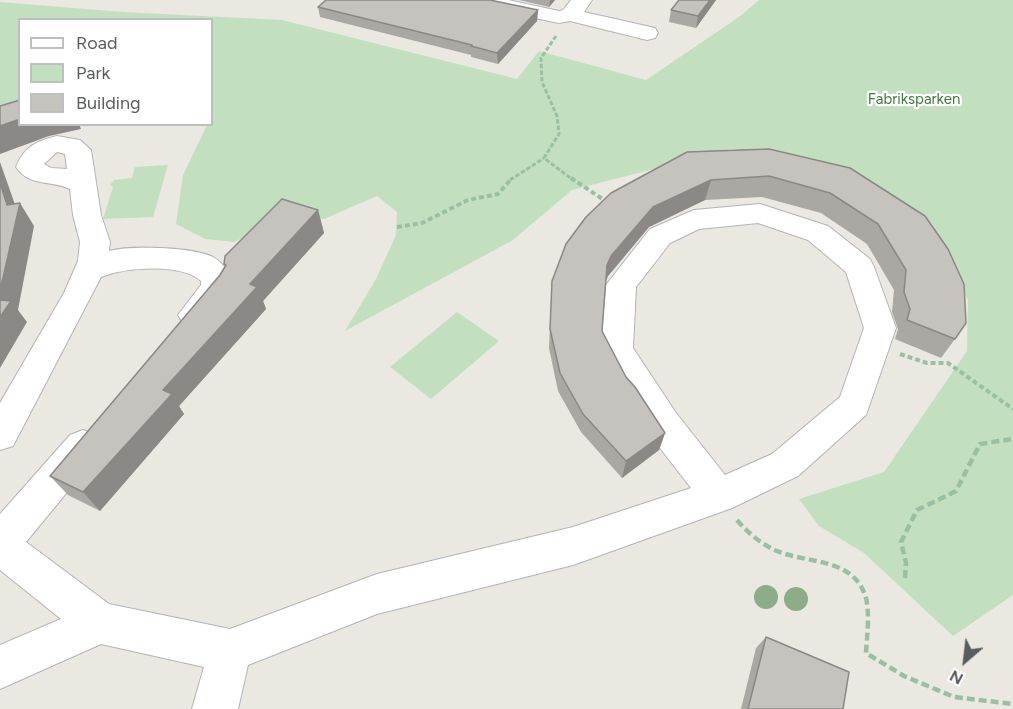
<!DOCTYPE html>
<style>
body{margin:0}
#map{position:relative;width:1013px;height:709px;overflow:hidden;background:#ebe8e1;font-family:Figtree,sans-serif}
canvas{display:block}
.legend{position:absolute;left:18px;top:18px;width:195px;height:108px;box-sizing:border-box;background:#fff;border:2px solid #bdbebf;margin:0;padding:8px 10px;list-style:none;font-size:18px;color:#5a5d60}
.legend li{display:flex;align-items:center;gap:12px;height:30px}
.legend b{width:30px;border:2px solid #bdbebf}
.north{position:absolute;left:935px;top:631px;width:60px;height:60px;-webkit-text-stroke:4px #fff;paint-order:stroke;rotate:208deg;font-size:16px;font-weight:700;line-height:24px;text-align:center;color:#5a5d60}
.north::after{content:'';display:block;margin:auto;width:21px;height:27px;background:#5a5d60;clip-path:polygon(50% 0,100% 100%,50% 72%,0 100%)}
</style>
<div id="map">
<canvas width="1013" height="709"></canvas>
<ul class="legend">
<li><b style="height:8px;background:#fff"></b>Road</li>
<li><b style="height:16px;background:#c2e0c0"></b>Park</li>
<li><b style="height:16px;background:#c6c3be"></b>Building</li>
</ul>
<div class="north">N</div>
</div>
<script>
const c = document.querySelector('canvas').getContext('2d');
c.lineJoin = 'round';
function paint(path, color) { c.fillStyle = color; c.fill(path, 'evenodd'); }
function trace(path, color, width, dash) { c.strokeStyle = color; c.lineWidth = width; c.lineCap = dash ? 'butt' : 'round'; c.setLineDash(dash || []); c.stroke(path); }
function drawText(font, color, halo, rows, align = 'center') {
  c.font = font + ' Figtree,sans-serif'; c.lineWidth = 4.5; c.setLineDash([]); c.textBaseline = 'middle'; c.strokeStyle = halo; c.fillStyle = color; for (const [text, x, y, turn = 0] of rows) {
    c.save(); c.translate(x, y); c.rotate((+turn || 0) * Math.PI / 180); c.textAlign = isNaN(turn) ? turn : align; if (halo) c.strokeText(text, 0, 0); c.fillText(text, 0, 0); c.restore();
  }
}
paint(new Path2D(`
 M759,0H1013V595L953,636L864,553L819,526L799,499L884,472L967,351L968,300L939,244L804,162L731,149L572,190L513,240L345,331L376,279L396,235L397,212L377,196L324,219L286,218L234,242L205,239L176,224L183,175L207,125L212,124V20H20L19,108L0,113V2L123,12L282,20L517,79L539,51L646,80L739,17Z
 M168,165L153,217L103,219L113,187L110,185L114,180L132,178L135,167Z
 M457,312L499,341L431,399L390,367Z`), '#c2e0c0');
const minor = new Path2D(`
 M467,0H508L559,11L563,10L571,0H592L584,12L655,28L658,33L655,38L647,40L570,21L559,23L477,6L470,4Z
 M57,136L80,140L91,150L101,215L110,242L109,251C130,245 194,247 213,257C225,264 231,275 232,288C221,307 207,331 183,323L178,315L201,285V281C182,263 125,267 101,277L13,446L0,450V403L64,293L78,261L80,242L73,215L70,189C52,180 29,187 16,167C24,147 36,141 57,136ZM57,152L65,154L67,169L51,168L44,164Z
 M760,204L828,226L870,259L874,267L896,328L866,415L798,476L732,508L573,565L377,614L248,665L238,709H192L204,667L101,644L0,689V645L61,619L0,570V514L70,435L83,430L96,435L101,446L96,457L26,542L109,604L230,629L377,574L573,527L691,488L650,435L601,349L606,285L650,229L694,210ZM758,223L808,240L846,272L864,328L840,397L772,454L725,475L676,413L633,348L636,287L670,243L699,229Z`);
trace(minor, '#b2b4b7', 2);
trace(new Path2D(`
 M556,36L541,58L542,82L557,116L559,134L544,158L573,180
 M510,180L544,158`), '#9ac0a3', 3, [4.5, 2]);
trace(new Path2D(`
 M571,178L607,202
 M397,227L422,223L468,200L498,194L512,178
 M900,354L927,363H948L1013,409`), '#9ac0a3', 4, [5, 3]);
trace(new Path2D(`
 M737,520C748,533 761,544 777,551C808,564 854,557 866,598C870,616 867,635 866,653L904,676L954,697L1013,704
 M905,578L906,563L901,542L917,510L956,491L980,444L1013,439`), '#9ac0a3', 4.5, [8, 4]);
paint(minor, '#fff');
c.fillStyle = '#8cad87';
for (const [x, y] of [
 [766,597],
 [796,599]
]) { c.beginPath(); c.arc(x, y, 12, 0, 2 * Math.PI); c.fill(); }
paint(new Path2D(`
 M519,0H555L549,7Z
 M679,0H716L696,28L669,22L671,10Z
 M318,7L538,10L537,21L498,64L471,57V55L320,17Z
 M687,152L850,168L955,339L941,358L895,339L898,329L892,312L894,290L867,244L821,213L762,197L705,200L649,227L608,276L606,281L602,331L626,377L665,433L659,450L622,478L581,432L558,391L549,348L552,281Z
 M318,210L324,233L263,301L266,309L179,406L184,414L100,511L68,495L50,476L220,275L225,267L224,264Z
 M766,637L843,709H741L756,648Z`), '#aaa8a3');
paint(new Path2D(`
 M550,0H555L549,7Z
 M710,0H716L696,28L698,16Z
 M538,10L537,21L498,64L497,53Z
 M20,119V124H79L81,129L49,136L0,154V126Z
 M0,162L18,213L20,203L34,226L18,310L27,322L0,368Z
 M711,180L705,200L649,227L608,276L604,285L607,265L611,256L653,207Z
 M318,210L324,233L263,301L266,309L179,406L184,414L100,511L83,492L163,390L250,284Z
 M665,433L659,450L622,478L626,461Z`), '#8b8885');
const building = new Path2D(`
 M326,0H490L538,10L497,53L471,46L472,45L318,7Z
 M679,0H710L698,16L671,10Z
 M20,100V119L0,126V106Z
 M769,149L850,168L925,216L948,249L964,284L966,323L955,339L907,320L910,309L904,292L906,270L878,224L830,193L769,176L711,180L653,207L611,256L607,265L602,331L626,377L635,387L665,433L626,461L583,414L560,373L550,329L552,281L566,244L586,217L611,193L687,152Z
 M0,183L7,205L20,203L0,291Z
 M282,199L318,210L250,284L257,287L163,390L172,394L83,492L50,476L220,275L226,265L224,264L225,256Z
 M0,300L11,301L0,317Z
 M766,637L849,672L843,709H748Z`);
paint(building, '#c6c3be');
trace(building, '#8b8885', 1.5);
drawText('15px', '#3e7c3d', '#fff', [
 ["Fabriksparken",914,100]
]);
</script>
